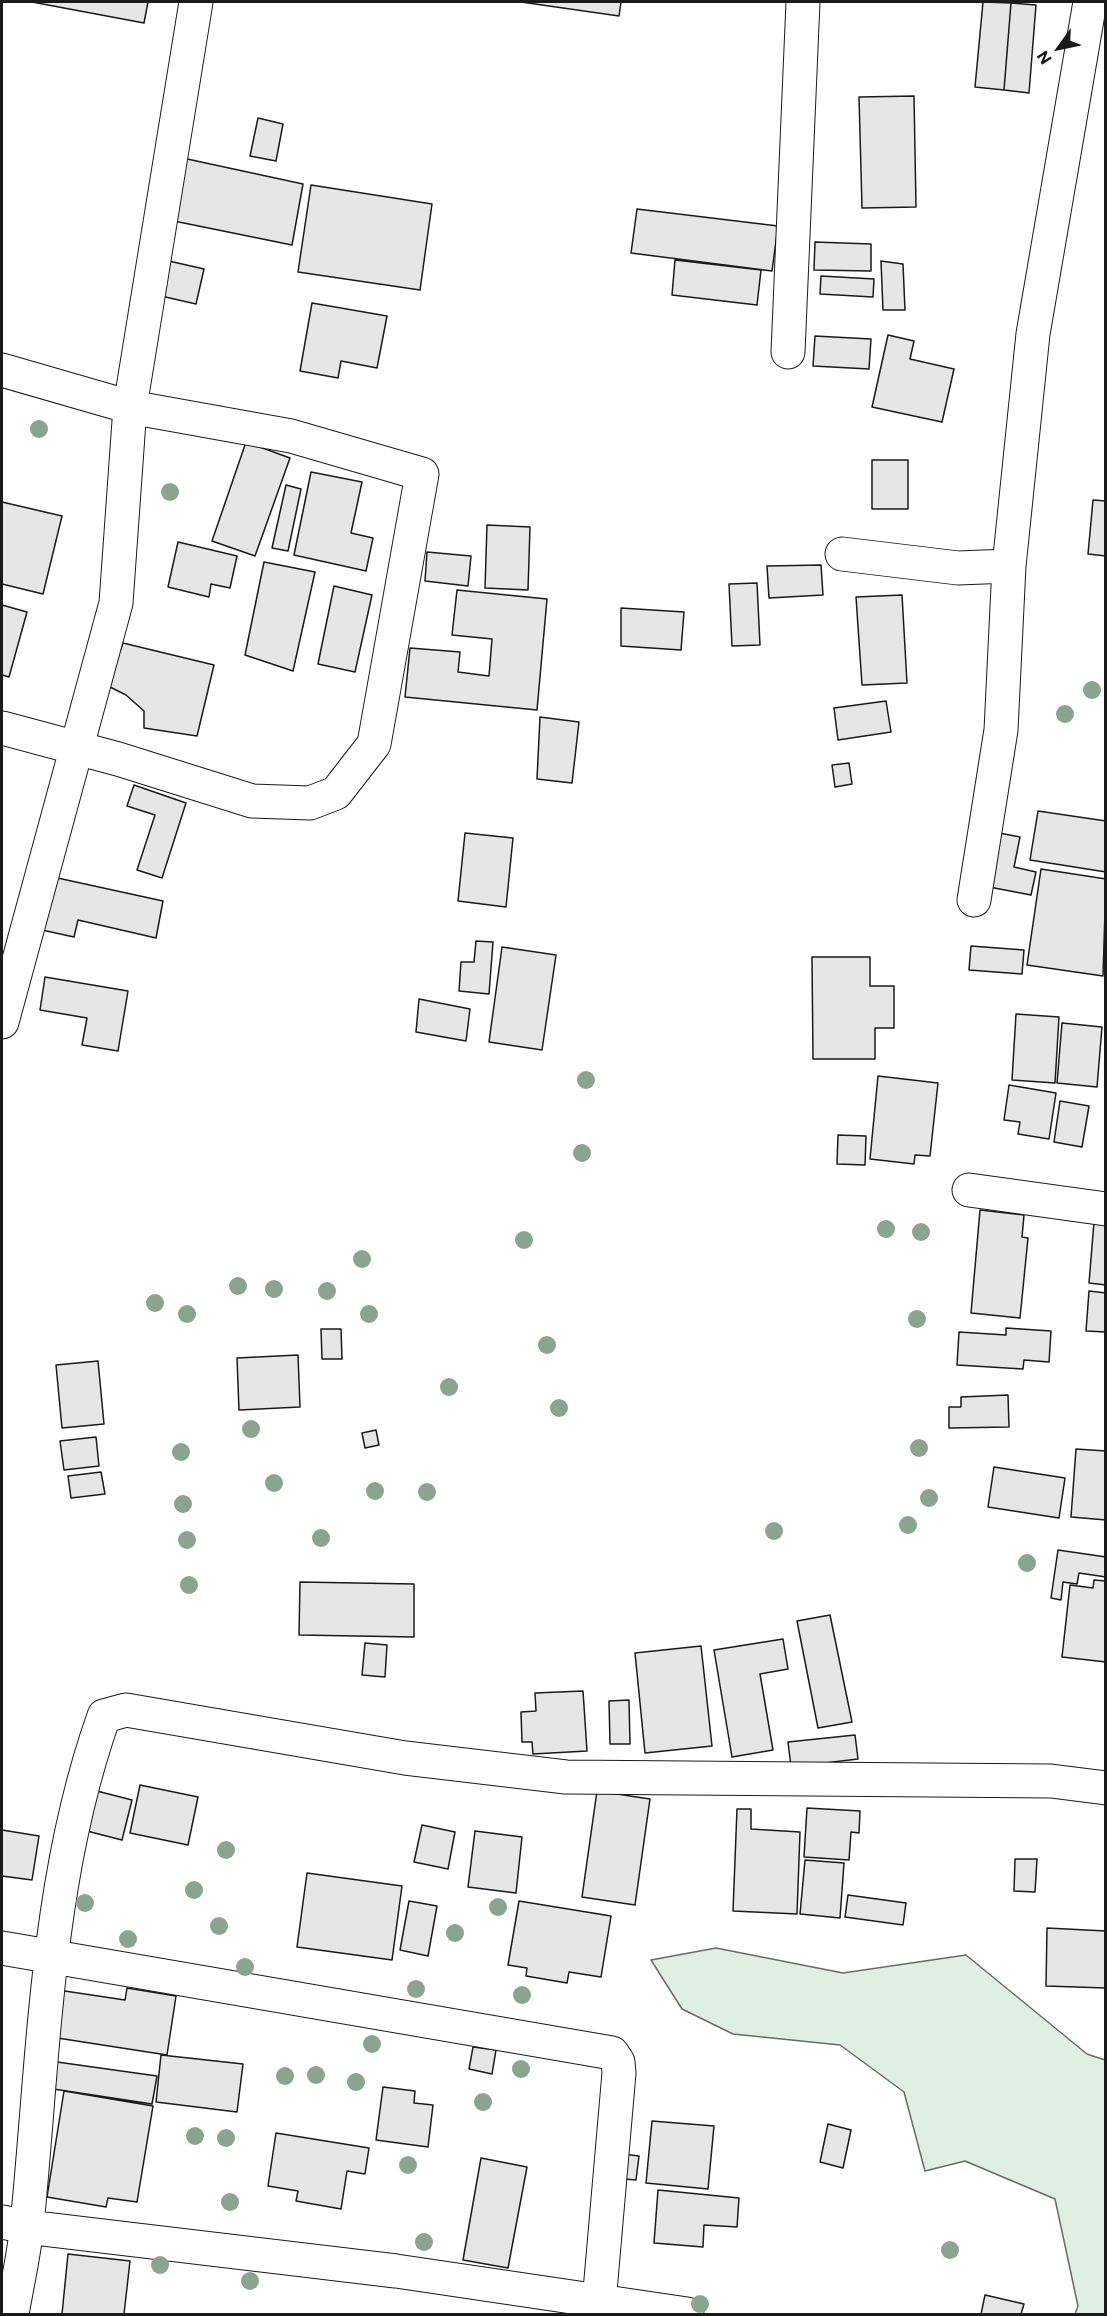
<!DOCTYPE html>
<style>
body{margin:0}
#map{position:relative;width:1107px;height:2316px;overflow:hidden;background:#fff;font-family:Commissioner,sans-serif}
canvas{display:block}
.frame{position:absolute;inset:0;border:3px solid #1a1a1a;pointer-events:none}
.north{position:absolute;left:1029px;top:18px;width:60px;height:60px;-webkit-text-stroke:4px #fff;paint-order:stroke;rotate:237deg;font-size:16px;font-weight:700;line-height:24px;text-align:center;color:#1a1a1a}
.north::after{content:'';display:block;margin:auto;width:21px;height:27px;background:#1a1a1a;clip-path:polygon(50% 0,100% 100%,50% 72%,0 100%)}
</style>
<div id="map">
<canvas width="1107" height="2316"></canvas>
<div class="frame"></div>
<div class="north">N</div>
</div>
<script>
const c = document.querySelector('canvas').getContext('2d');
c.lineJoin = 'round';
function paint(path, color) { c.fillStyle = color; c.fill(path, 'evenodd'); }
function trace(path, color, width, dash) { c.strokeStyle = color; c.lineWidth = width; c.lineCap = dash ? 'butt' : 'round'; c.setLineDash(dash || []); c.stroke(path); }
const green = new Path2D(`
 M716,1948L843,1973L966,1955L1087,2054L1105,2060V2314H1075L1078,2306L1055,2199L965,2161L925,2171L904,2092L840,2045L733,2034L682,2009L651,1960Z`);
paint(green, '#e0efe3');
trace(green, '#6a6a6a', 1.5);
const building = new Path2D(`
 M32,2H148L144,23Z
 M521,2H621L619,16Z
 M983,2L1011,3L1004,90L975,87Z
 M1011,3L1036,5L1029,93L1004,90Z
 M914,96L916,207L862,208L859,97Z
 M258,118L283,124L276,161L250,156Z
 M178,157L303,184L292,245L169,220Z
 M311,185L432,204L420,290L298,272Z
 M637,209L778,226L772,271L631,253Z
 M815,242L871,244V271L814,270Z
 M675,260L761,270L757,305L672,295Z
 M169,261L204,269L196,304L161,296Z
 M881,261L903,264L905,310H883Z
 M821,276L874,279L873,297L820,294Z
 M312,303L387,316L377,368L341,361L338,378L300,371Z
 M888,335L914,341L910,359L954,369L942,422L872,407Z
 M815,336L871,339L869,369L813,366Z
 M246,442L290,458L255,556L212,541Z
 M872,460H908V509H872Z
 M311,472L362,482L351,533L373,538L366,571L294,555Z
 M286,485L301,489L288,551L272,548Z
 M1093,500L1106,501V556L1088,554Z
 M2,502L62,516L43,594L2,584Z
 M487,525L530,527L528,590L485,588Z
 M178,542L237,556L230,588L211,584L209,597L168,587Z
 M427,552L471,556L468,586L425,581Z
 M264,562L315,572L293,671L245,655Z
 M821,565L823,595L769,598L767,566Z
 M757,583L760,645L732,646L729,584Z
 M334,586L372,595L355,672L318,664Z
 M457,590L547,599L537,710L405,697L410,648L460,652L458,672L489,676L492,639L452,635Z
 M902,595L907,683L862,685L856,597Z
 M2,605L27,612L9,677L2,675Z
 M621,608L684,612L681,650L621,646Z
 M123,643L214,665L197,736L144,728V711L126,695L108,686Z
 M886,701L891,732L838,740L834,708Z
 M540,717L579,722L572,783L537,779Z
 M849,763L852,784L835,787L832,765Z
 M134,785L186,803L162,878L137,870L155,815L127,806Z
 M1038,811L1106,821V872L1030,860Z
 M994,832L1020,837L1014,867L1036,872L1031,895L984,886Z
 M465,833L513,838L506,907L458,901Z
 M1041,869L1106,879L1103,976L1027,965Z
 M53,877L163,901L156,938L78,920L74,937L42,930Z
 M476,941L493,942L489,994L459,991L461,962H474Z
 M971,946L1024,950L1022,974L969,970Z
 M502,947L556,955L542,1050L489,1042Z
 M812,957H870V986H894V1028H875V1059H813Z
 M45,977L128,991L118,1051L82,1045L87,1018L40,1010Z
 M419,999L470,1009L466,1041L416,1032Z
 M1016,1014L1059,1017L1055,1083L1012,1080Z
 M1062,1023L1102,1027L1097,1087L1057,1083Z
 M878,1076L938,1083L930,1156L915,1155L914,1164L870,1159Z
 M1009,1085L1056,1093L1049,1139L1018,1134L1020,1122L1004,1120Z
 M1060,1101L1089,1106L1082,1147L1054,1142Z
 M838,1135L866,1136L865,1165L837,1164Z
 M980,1210L1024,1215L1022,1237L1028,1238L1020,1318L971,1313Z
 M1094,1222L1106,1224V1285L1089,1283Z
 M1089,1291L1106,1293V1332L1086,1331Z
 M1006,1328L1051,1331L1049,1362L1024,1360L1023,1369L957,1365L959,1332L1006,1335Z
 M321,1329H341L342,1359H322Z
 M298,1355L300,1407L239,1410L237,1358Z
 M98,1361L104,1424L62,1428L56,1365Z
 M1008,1395L1009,1427L949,1428V1407H961V1397Z
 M376,1430L379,1445L365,1448L362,1433Z
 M96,1437L99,1466L64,1470L60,1441Z
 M1076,1449L1106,1451V1520L1071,1517Z
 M994,1467L1065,1478L1059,1518L988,1507Z
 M101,1472L105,1494L71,1498L68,1476Z
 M1058,1550L1106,1557V1577L1079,1573L1077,1584L1063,1582L1061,1600L1051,1598Z
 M1094,1580L1106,1581V1662L1062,1657L1070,1585L1093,1588Z
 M300,1582L414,1584V1637L299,1635Z
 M830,1615L852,1722L818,1728L797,1621Z
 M783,1639L788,1669L760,1674L773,1750L732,1757L714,1650Z
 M365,1643L387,1645L385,1677L362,1675Z
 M701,1646L712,1746L645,1753L635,1653Z
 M583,1691L587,1751L533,1754L532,1742H522L521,1712L536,1711L535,1693Z
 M629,1700L630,1744H610L609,1701Z
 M855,1735L858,1759L791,1767L788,1742Z
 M140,1785L198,1797L188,1845L130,1833Z
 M93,1790L132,1800L122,1840L83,1830Z
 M597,1791L650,1799L635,1905L582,1897Z
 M807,1808L860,1811L859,1833L851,1832L849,1860L804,1857Z
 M737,1809H751V1829L800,1832L797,1914L733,1911Z
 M422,1825L455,1832L448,1869L414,1862Z
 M2,1830L39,1836L32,1880L2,1876Z
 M475,1831L522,1837L516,1893L468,1887Z
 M1015,1859H1037L1035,1892L1014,1891Z
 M805,1860L844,1863L840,1918L800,1914Z
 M307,1873L402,1886L392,1960L297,1947Z
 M848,1895L906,1903L903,1925L845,1917Z
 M409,1901L437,1906L428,1956L400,1950Z
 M519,1901L611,1916L601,1977L569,1972L567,1983L526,1976L527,1968L508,1965Z
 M1047,1928L1106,1931V1988L1046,1986Z
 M127,1988L176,1996L167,2055L51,2037L58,1990L125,2000Z
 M473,2047L496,2050L492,2074L469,2069Z
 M161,2055L243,2064L237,2112L156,2102Z
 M50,2061L157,2076L152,2104L47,2088Z
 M383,2087L415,2091L414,2103L433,2105L428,2147L376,2140Z
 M64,2091L153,2106L137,2202L108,2198L106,2207L47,2197Z
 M652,2121L714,2126L708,2189L646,2183Z
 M828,2124L851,2130L843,2168L820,2162Z
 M276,2133L369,2148L365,2174L347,2171L341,2209L296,2201L298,2191L268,2186Z
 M615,2153L639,2156L636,2180L613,2178Z
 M481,2158L527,2167L508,2268L463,2260Z
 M658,2190L739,2198L737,2227L704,2225L703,2247L654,2243Z
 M68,2254L130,2261L124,2314H62Z
 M985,2295L1024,2304L1021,2314H981Z`);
paint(building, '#e6e6e6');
trace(building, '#1a1a1a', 1.5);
const minor = new Path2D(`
 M788,352L803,2
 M2,370L130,407L291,436L422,474L374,744L336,793L310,803L252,801L118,759L2,728
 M842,554L958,568L1009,566
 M974,900L1001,730L1009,566L1033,334L1090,2
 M2,1022L116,603L130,407L196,2
 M969,1190L1106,1209
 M2,1948L612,2053L618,2062L619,2073L598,2314
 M2,2222L27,2227L396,2271L687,2314
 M12,2314C17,2285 24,2255 27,2225C44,2054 46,1879 104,1716L126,1710L405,1758L566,1777L1051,1781L1106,1788`);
trace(minor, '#1a1a1a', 35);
trace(minor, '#fff', 33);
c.fillStyle = '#8aa48f';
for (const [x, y] of [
 [39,429],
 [170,492],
 [1092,690],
 [1065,714],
 [586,1080],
 [582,1153],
 [886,1229],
 [921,1232],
 [524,1240],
 [362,1259],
 [238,1286],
 [274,1289],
 [327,1291],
 [155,1303],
 [187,1314],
 [369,1314],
 [917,1319],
 [547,1345],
 [449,1387],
 [559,1408],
 [251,1429],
 [919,1448],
 [181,1452],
 [274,1483],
 [375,1491],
 [427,1492],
 [929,1498],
 [183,1504],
 [908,1525],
 [774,1531],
 [321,1538],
 [187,1540],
 [1027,1563],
 [189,1585],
 [226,1850],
 [194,1890],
 [85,1903],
 [498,1907],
 [219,1926],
 [455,1933],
 [128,1939],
 [245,1967],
 [416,1989],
 [522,1995],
 [372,2044],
 [521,2069],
 [316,2075],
 [285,2076],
 [356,2082],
 [483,2102],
 [195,2136],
 [226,2138],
 [408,2165],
 [230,2202],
 [424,2242],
 [950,2250],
 [160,2265],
 [250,2281],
 [700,2304]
]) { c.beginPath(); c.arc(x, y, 9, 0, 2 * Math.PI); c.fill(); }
</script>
